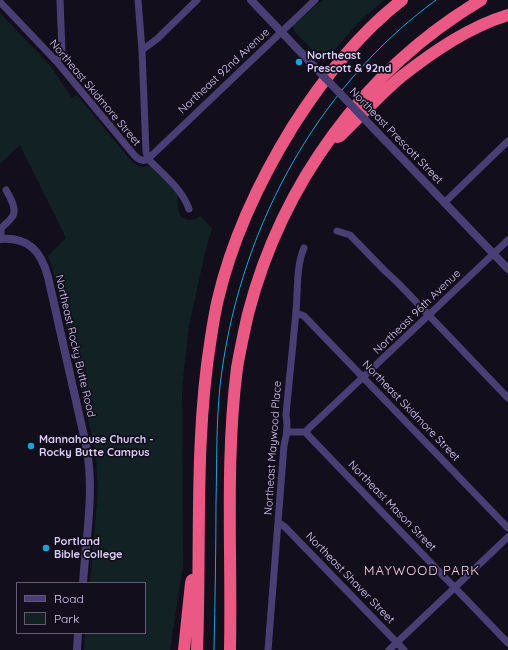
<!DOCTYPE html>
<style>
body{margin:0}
#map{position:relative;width:508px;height:650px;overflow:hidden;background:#130e1b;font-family:Quicksand,sans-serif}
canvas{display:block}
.legend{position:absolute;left:16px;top:582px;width:130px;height:52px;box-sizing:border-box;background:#130e1b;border:1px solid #635b74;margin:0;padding:5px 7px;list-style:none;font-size:12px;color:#dbcef9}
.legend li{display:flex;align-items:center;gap:8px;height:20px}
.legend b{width:20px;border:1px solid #635b74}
</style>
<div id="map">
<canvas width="508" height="650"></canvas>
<ul class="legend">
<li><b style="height:5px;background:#4a3f74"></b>Road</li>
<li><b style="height:11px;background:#122224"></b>Park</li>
</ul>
</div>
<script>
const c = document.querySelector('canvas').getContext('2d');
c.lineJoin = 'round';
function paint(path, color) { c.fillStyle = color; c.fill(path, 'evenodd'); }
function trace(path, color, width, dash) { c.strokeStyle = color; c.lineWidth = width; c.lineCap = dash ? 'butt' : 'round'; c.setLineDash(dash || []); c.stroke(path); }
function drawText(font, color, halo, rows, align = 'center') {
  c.font = font + ' Quicksand,sans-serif'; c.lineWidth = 3.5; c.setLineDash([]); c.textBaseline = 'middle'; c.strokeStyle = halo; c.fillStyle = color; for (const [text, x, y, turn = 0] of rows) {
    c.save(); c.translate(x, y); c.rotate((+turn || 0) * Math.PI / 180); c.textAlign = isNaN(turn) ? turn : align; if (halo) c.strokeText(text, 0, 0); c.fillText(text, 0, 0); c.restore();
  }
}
paint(new Path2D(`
 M322,0H384L358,23L324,62L294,31V28L292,26Z
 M0,13L50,65L72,98L77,95L133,163L140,167L153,166C159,172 164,178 170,184C172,186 175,189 176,191C181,199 173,218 189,220C194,220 196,219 200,216L212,228L206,249L189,325L182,389L183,566L170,650H84L85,633H145V583H90L98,490L96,458L93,440L53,270L48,256L66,238L20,145L0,164Z`), '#122224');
trace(new Path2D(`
 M138,0L142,50L146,152L148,159C163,174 182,189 189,209
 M0,2L57,62L135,156C139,160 143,162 148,159L315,0
 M142,50L157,39L197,0
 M57,62L60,57L62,52L60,0
 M444,203L508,141
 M337,231L350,235L384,270L398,283L508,398
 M1,239V229C4,224 9,222 12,217C18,210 10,197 6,190
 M296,313L304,316L508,528
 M287,432H305L508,643
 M305,432L508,240
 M279,523L285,527L404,650
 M268,650L284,445C287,435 288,426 286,415C289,381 293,346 296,311C298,291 296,266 304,248
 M389,650L508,537`), '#4a3f74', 7);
trace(new Path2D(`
 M251,0L309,61
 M376,131L508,269
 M0,239C29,237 41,251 48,277L86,445C95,490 86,537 83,583
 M77,650L78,633`), '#4a3f74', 8);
trace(new Path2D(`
 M337,137L340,136C361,116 380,94 402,76C434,51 469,27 508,15
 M184,650L191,583L192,580
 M197,650C201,546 194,441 211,337C213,324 215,311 218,299C232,239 261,178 293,126C323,79 358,34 402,0
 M230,650C232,556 225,461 237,368C240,350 244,332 248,314C282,183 365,69 481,0`), '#e95984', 12);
trace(new Path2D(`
 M214,650C215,601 216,551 216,502C217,463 216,425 220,386C237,236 313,90 436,0`), '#1ca2d7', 1);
trace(new Path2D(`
 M309,61L376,131`), '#4a3f74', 8);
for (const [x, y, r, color] of [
 [299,62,4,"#1ca2d7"],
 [31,446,4,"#1ca2d7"],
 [46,548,4,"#1ca2d7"]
]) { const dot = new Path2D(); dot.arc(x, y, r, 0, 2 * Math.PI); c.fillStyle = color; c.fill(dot); trace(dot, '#130e1b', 1.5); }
drawText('bold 11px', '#dbcef9', '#130e1b', [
 ["Northeast",307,56],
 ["Prescott & 92nd",307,69],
 ["Mannahouse Church -",39,440],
 ["Rocky Butte Campus",39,453],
 ["Portland",54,542],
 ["Bible College",54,555]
], 'left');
drawText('11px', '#dbcef9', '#130e1b', [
 ["Northeast 92nd Avenue",224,71,-43],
 ["Northeast Skidmore Street",95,93,50],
 ["Northeast Prescott Street",396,136,46],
 ["Northeast 96th Avenue",417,312,-44],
 ["Northeast Rocky Butte Road",75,346,77],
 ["Northeast Skidmore Street",411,411,46],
 ["Northeast Maywood Place",273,448,-86],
 ["Northeast Mason Street",392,506,46],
 ["Northeast Shaver Street",350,578,46]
]);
c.letterSpacing = '1px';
drawText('13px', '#f9d0e3', '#130e1b', [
 ["MAYWOOD PARK",422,571]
]);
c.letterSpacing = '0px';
</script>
